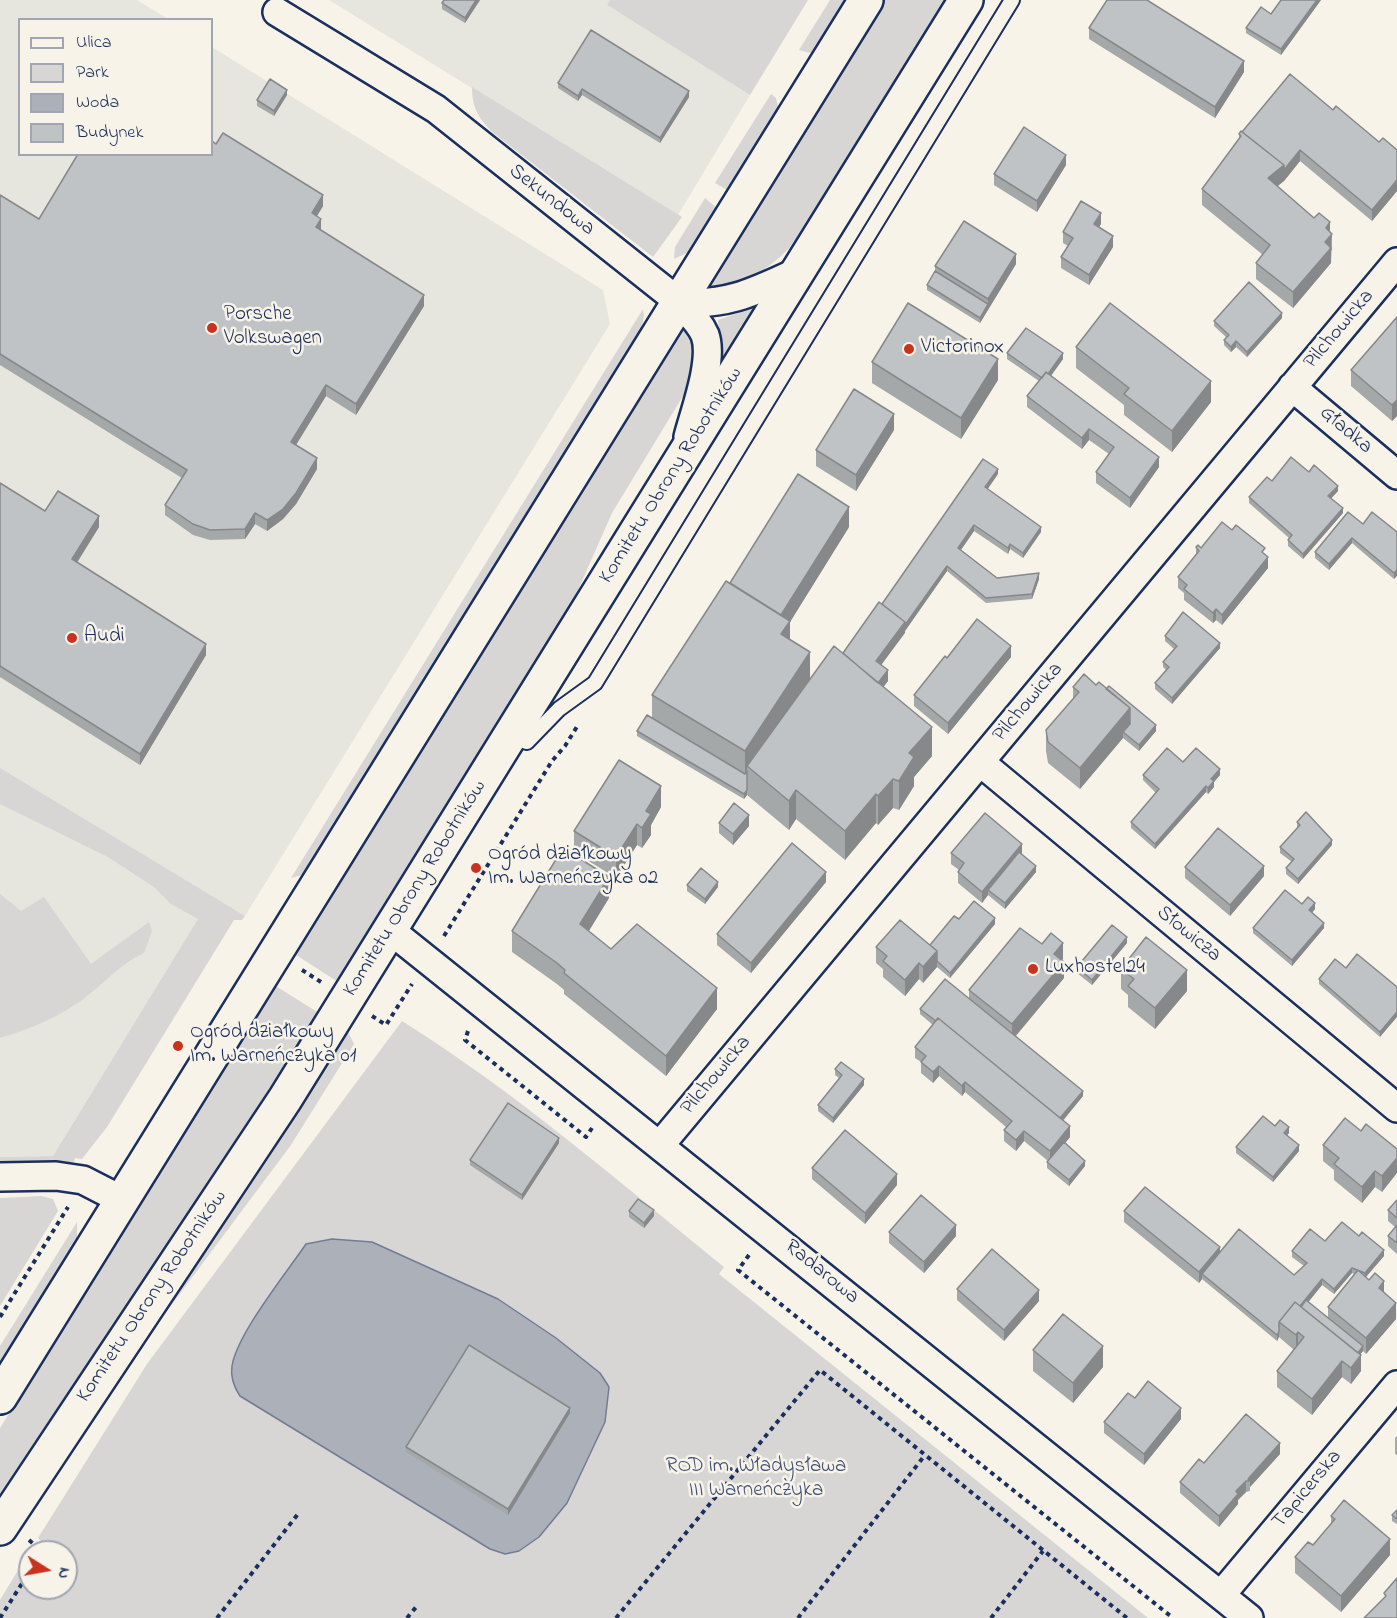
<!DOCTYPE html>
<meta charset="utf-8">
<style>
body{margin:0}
#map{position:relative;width:1397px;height:1618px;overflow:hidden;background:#f7f3e8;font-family:"Indie Flower",sans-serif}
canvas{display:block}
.legend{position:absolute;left:18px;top:18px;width:195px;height:138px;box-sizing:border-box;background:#f7f3e8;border:2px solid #9fa5b1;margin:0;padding:8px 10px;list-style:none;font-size:18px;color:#1b2f5e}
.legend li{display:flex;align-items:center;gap:12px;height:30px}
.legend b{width:30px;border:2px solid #9fa5b1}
.north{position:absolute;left:18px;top:1540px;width:60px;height:60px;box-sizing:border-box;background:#f7f3e8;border:2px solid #9fa5b1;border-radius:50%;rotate:101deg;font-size:16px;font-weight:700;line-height:24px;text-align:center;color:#1b2f5e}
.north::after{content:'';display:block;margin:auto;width:21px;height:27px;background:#c8321e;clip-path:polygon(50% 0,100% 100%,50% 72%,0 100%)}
</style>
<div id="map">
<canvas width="1397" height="1618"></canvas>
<ul class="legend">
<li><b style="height:8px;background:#f7f3e8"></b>Ulica</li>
<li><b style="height:16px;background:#d7d6d4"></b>Park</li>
<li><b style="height:16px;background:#acb0b9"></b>Woda</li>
<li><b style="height:16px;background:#c0c3c5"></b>Budynek</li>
</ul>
<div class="north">N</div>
</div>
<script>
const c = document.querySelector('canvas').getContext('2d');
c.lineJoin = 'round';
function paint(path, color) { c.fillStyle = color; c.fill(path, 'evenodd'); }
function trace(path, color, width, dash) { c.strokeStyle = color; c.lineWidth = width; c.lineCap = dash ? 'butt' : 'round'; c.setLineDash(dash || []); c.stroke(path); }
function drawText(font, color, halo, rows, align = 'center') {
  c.font = font + ' "Indie Flower",sans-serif'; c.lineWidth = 5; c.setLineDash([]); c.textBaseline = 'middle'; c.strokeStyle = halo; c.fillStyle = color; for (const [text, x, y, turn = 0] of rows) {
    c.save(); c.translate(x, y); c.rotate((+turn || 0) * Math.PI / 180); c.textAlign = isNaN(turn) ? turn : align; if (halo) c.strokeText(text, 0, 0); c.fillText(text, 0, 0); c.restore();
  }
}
paint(new Path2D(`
 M0,0H137L168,19L20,20V154H212V47L603,290L610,324L245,916L212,897L53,1156L0,1157Z
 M329,0H610L607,5L750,95L678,215Z`), '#e6e5de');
paint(new Path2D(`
 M610,0H808L750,95L607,5Z
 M830,0H847L816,50L810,53L799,50Z
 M884,0H945L794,243C777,262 735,297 708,284Z
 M472,87L682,217L653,257L492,132C478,117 472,108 472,87Z
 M771,94L776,98L779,111L727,190L715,183Z
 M705,198L718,209L691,251L674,259L675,247Z
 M753,308L727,354L722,356L718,320Z
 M643,309L644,316L640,334L320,852L302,875L291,878Z
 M681,330L690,333C696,353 694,373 686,391L612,513L571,606L338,982L293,953Z
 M0,768L245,916L242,920H234L107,1127L82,1159L75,1158L74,1162L0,1163V1157L53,1156L198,919L171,904L154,887L108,857L0,804Z
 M0,894L21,911L44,897L91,964L149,922L152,931L144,953C116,966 99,990 73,1006C50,1021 26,1030 0,1038Z
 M274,985L319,1013L251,1120L0,1493V1428Z
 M402,1021C517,1093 619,1182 724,1267L719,1274L1148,1618H0V1600L29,1552L30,1588H66V1552H52L38,1538L147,1364Z
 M348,1032L354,1044L291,1145L167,1311L165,1310L266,1162Z
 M41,1196L53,1199L58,1211L0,1306V1198Z
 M77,1222V1241L74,1248L0,1368V1346Z`), '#d7d6d4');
const water = new Path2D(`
 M332,1239L372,1242L498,1299L556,1338L600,1373L609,1387L605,1422L567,1503L539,1537L519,1551L505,1554L490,1549L240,1396C234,1387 230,1378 232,1366C237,1334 287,1272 306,1244Z`);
paint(water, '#acb0b9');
trace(water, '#727c95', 1.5);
const service = new Path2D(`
 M512,737L527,742L559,709L595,683L1012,0`);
const minor = new Path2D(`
 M277,12L436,109L678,301C688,312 699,321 705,335C714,360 695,410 688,437
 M678,301C724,308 758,290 799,271
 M1292,387L1397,475
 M980,762L1397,1108
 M390,930L1249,1618
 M661,1144L1397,262
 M0,1177L56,1176L83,1180L122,1200
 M1221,1595L1397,1385`);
const tertiary = new Path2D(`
 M0,1397L866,0
 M0,1528L285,1099L966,0`);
trace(service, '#1b2f5e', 18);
trace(minor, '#1b2f5e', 32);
trace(tertiary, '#1b2f5e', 38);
trace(new Path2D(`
 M444,936L552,761L565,746L578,725
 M302,970L321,982
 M372,1016L386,1025L412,984
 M468,1031L465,1040L586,1137L592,1128
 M749,1255L738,1270L1173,1618
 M0,1317L68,1207
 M29,1540L43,1552
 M0,1618L30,1571
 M217,1618L298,1514
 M407,1618L417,1606
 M616,1618L820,1370L1127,1618
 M798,1618L925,1455
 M991,1618L1043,1551`), '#1b2f5e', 4, [4.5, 4.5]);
trace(service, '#f7f3e8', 14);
trace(minor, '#f7f3e8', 27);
trace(tertiary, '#f7f3e8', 33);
paint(new Path2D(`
 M444,0H480L465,23L442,9V3Z
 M1321,0L1281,55L1246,33V28L1271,14Z
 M1089,28L1244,72L1215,118L1089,39Z
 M558,83L689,97L660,143L582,95L578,101L558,88Z
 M287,95L274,116L257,106V100Z
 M1333,110L1379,142L1397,150V191L1372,221L1300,161L1284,181L1277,186L1330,232L1332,250L1331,251V263L1293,308L1256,279V263L1263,255L1202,205V189L1239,139V134L1242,132Z
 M1066,165L1037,212L994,185V174Z
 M0,195L39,219L323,206L317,216L321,230L424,306L356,415L326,396L296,445L317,469L296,504L283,519L267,531L255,524L245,539L210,540L193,535L165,515V505L182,478L0,365Z
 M1101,224L1099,227L1113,247L1089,285L1061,268V257L1068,246L1063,243V232Z
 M1016,264L980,323L927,290V285L935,271V266Z
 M1397,317V416L1392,421L1351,386V370Z
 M1282,318L1247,357L1236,347L1231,352L1224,345V340L1226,337L1214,326V321Z
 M1076,347L1211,402L1172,452L1124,415V405L1076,368Z
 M1007,353L1063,359L1051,376L1159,467L1130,508L1096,483V472L1109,454L1089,440L1082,449L1027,407V396L1039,381L1007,359Z
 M872,362L998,380L961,439L872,383Z
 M894,430L856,491L816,466V450Z
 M1309,472L1338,491L1331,498L1343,513L1303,559L1288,546V540L1289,538L1249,503V497L1272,481Z
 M998,474L987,489L1041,532L1023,558L1010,549L1008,554L974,531L961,550L997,578L1039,579L1032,599L986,603L947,571L881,665L888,681L883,687L932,756L914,777V786L899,810L893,808L878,825L876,823L845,860L796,819L789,830L747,795L744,799L637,736V731L652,718V695L730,583L849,527L790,622V640L810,679L843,653L882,604Z
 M0,483L45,511L99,527L77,563L206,655L140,765L0,677Z
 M1363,524L1397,532L1394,579L1352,543L1329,570L1315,558V552Z
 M1196,547L1265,554L1268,568L1222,625L1216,620L1213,623L1184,600V593L1178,588V577L1196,554Z
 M1165,636L1220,648L1172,704L1155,689V683L1166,670L1163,667V662L1174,649L1165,641Z
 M1011,657L948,734L914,706V695L947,658Z
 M1096,685L1156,731L1139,751L1123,738L1080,789L1048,763L1046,751V730L1073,699V687Z
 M1183,762L1220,775L1214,782V787L1208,794L1206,792L1155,849L1131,828V822L1156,793L1143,780V775Z
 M661,807L651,825V835L642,848L637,845L616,878L574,852V831Z
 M1297,822L1332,845L1298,884L1286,874V868L1292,862L1280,853V847L1297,828Z
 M719,823L749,826L733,845L719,833Z
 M951,853L1022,855L1036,872L1005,909L988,895L982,903L958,883V872L959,870L951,864Z
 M1185,867L1264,876L1230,916L1185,878Z
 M826,882L751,973L717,945V934Z
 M687,885L718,887L705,904L687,891Z
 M609,898L589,931L611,949L717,1009L666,1076L564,994V990L557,984L512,952V931Z
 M1302,904L1315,909L1312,913L1324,928L1292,966L1253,933V928Z
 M959,919L995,924L950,978L937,967L923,983L919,979L905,996L883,977V969L876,963V947L930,945Z
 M1127,943L1092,985L1077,973V967Z
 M1063,959L1062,960L1064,978L1016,1036L1083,1096L1063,1121L1070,1137L1065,1143L1085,1166L1069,1186L1047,1168V1162L1048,1161L1024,1141L1016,1151L1004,1141V1130L1006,1127L965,1092L962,1096L939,1076L933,1083L921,1073V1062L915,1058V1047L933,1025L920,1014V1009L969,999V990Z
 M1346,968L1397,987L1380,1037L1319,984V979Z
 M1121,969L1187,991L1155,1029L1128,1007V995L1121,989Z
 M835,1069L864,1085L833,1123L818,1111V1105L839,1078L835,1075Z
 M1275,1126L1289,1133L1287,1135L1299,1151L1273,1182L1236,1153V1147Z
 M1361,1131L1397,1149L1382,1192L1375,1187L1362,1203L1334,1180V1170L1323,1161V1145Z
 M559,1143L522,1200L470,1165V1160Z
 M812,1168L897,1185L865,1224L812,1179Z
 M1397,1200V1254L1388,1246V1236L1395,1227L1388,1221V1210Z
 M629,1211L654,1216L644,1228L629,1217Z
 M1124,1211L1220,1252L1294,1275L1304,1266L1292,1257V1251L1325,1241L1384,1256L1366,1277L1384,1293L1396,1319L1366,1354L1363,1351L1360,1355L1361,1371L1351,1384L1342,1377L1312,1415L1277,1387V1371L1294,1350L1279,1337L1277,1341L1202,1279L1199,1283L1124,1222ZM1352,1273L1354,1274L1328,1307V1317L1308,1302L1322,1285L1334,1294Z
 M889,1232L956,1236L924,1273L889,1243Z
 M957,1289L1039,1301L1004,1341L957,1300Z
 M1033,1350L1103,1367L1073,1403L1033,1371Z
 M1135,1398L1181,1419L1144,1465L1104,1433V1422Z
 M570,1413L508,1515L406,1452V1447Z
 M1397,1436V1455L1395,1454V1438Z
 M1280,1454L1250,1487V1491L1246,1492L1238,1500V1504L1219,1527L1180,1493V1482L1204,1463Z
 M1397,1510V1524L1392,1521V1515Z
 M1331,1516L1390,1555L1341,1612L1295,1573V1557L1313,1545L1331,1524Z`), '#a5a8a9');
paint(new Path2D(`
 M476,0H480L465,23V18Z
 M1317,0H1321L1281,55V49Z
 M1244,61V72L1215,118V107Z
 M582,89V95L578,101V96Z
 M287,90V95L274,116V111Z
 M689,91V97L660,143V138Z
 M1300,150V161L1284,181V170Z
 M1066,155V165L1037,212V201Z
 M1284,165V181L1268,194V178Z
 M1397,180V191L1372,221V210Z
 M323,195V206L312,224V213Z
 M1101,213V224L1094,235V224Z
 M321,219V230L316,227Z
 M1330,222V236L1332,234L1331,263L1293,308V292L1326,228Z
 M1113,236V247L1089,285V275Z
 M1016,254V264L980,323V318L988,304V299Z
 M424,295V306L356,415V404Z
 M1282,313V318L1247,357V352Z
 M1236,341V347L1231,352V347Z
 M1063,353V359L1044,385V379Z
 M998,359V380L961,439V418Z
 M1211,381V402L1172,452V431Z
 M326,385V396L291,453V442Z
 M1397,400V416L1392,421V405Z
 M894,414V430L856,491V475Z
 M1089,429V440L1082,449V438Z
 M1159,457V467L1130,508V498Z
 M317,458V469L296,504L283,519L267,531V520Z
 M998,469V474L985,493V487Z
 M1338,486V491L1328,502V496Z
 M849,507V527L790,622V650L781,663L777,621Z
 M1343,508V513L1303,559V554Z
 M255,513V524L245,539V529Z
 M99,516V527L72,570V559Z
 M974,525V531L958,554V548Z
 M1041,527V532L1023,558V553Z
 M1352,538V543L1329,570V564Z
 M1010,544V549L1008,554V548Z
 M1268,557V568L1222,625V615Z
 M947,566V571L905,631V633L876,672V661Z
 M1397,570V576L1394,579V573Z
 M1039,573V579L1032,599V594Z
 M1216,609V620L1213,623V613Z
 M1220,643V648L1172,704V698Z
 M206,644V655L140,765V754Z
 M1011,646V657L948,734V723Z
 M810,652V682L747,766V776L745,780V751Z
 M888,670V681L870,705V694Z
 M1130,708V729L1123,732V738L1080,789V768Z
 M1156,725V731L1139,751V745Z
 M932,727V756L914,777V786L899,810V781L909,753Z
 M1220,769V775L1214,782V787L1208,794V788L1211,779Z
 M893,779V808L878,825V796Z
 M661,786V807L651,825V835L642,848V828L646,811Z
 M1206,786V792L1155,849V844Z
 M747,790V795L744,799V794Z
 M796,790V819L789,830V801Z
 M876,794V823L845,860V831Z
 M749,815V826L733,845V834Z
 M637,824V845L616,878V857Z
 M1332,840V845L1298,884V879Z
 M1022,844V855L988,890V895L982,903V892Z
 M1036,866V872L1005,909V903Z
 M1264,866V876L1230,916V905Z
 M826,872V882L751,973V963Z
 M609,877V898L580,945V924Z
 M718,882V887L705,904V899Z
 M1315,903V909L1309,916V910Z
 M995,918V924L950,978V973Z
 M1324,923V928L1292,966V960Z
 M1127,937V943L1092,985V980Z
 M1063,943V959L1054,970V954Z
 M937,951V967L923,983V967Z
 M1064,962V978L1012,1040V1024Z
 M919,963V979L905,996V980Z
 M1187,970V991L1155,1029V1008Z
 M717,988V1009L666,1076V1056Z
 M1397,1012V1017L1380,1037V1032Z
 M939,1066V1076L933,1083V1072Z
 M864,1079V1085L833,1123V1118Z
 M965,1082V1092L962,1096V1086Z
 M1083,1091V1096L1057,1127V1122Z
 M1070,1126V1137L1050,1162V1151Z
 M1289,1127V1133L1284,1139V1133Z
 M1024,1131V1141L1016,1151V1140Z
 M559,1138V1143L522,1200V1195Z
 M1299,1145V1151L1273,1182V1177Z
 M1397,1158V1173L1382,1192V1176Z
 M1085,1161V1166L1069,1186V1180Z
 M1375,1171V1187L1362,1203V1187Z
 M897,1174V1185L865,1224V1213Z
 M654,1210V1216L644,1228V1223Z
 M956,1225V1236L924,1273V1262Z
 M1220,1247V1258L1202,1274V1279L1199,1283V1272Z
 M1384,1250V1256L1365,1278V1273Z
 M1352,1268V1273L1334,1294V1289Z
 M1322,1279V1285L1298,1315L1284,1326Z
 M1384,1281V1297L1379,1288Z
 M1039,1290V1301L1004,1341V1330Z
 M1396,1303V1319L1366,1354V1338Z
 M1279,1332V1337L1277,1341V1335Z
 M1298,1332V1348L1296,1351V1335Z
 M1103,1346V1367L1073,1403V1383Z
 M1363,1346V1351L1352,1364V1359Z
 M1361,1355V1371L1351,1384V1368Z
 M1342,1361V1377L1312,1415V1399Z
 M570,1408V1413L508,1515V1509Z
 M1181,1408V1419L1144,1465V1454Z
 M1280,1443V1454L1250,1487V1481L1248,1479Z
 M1246,1481V1492L1238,1500V1504L1219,1527V1516L1236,1491Z
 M1390,1539V1555L1341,1612V1596Z`), '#86888a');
const building = new Path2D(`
 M444,0H476L465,18L442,3Z
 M1107,0H1147L1244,61L1215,107L1089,28Z
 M1281,0H1317L1281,49L1246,28L1261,7L1271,14Z
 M591,30L689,91L660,138L582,89L578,96L558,83Z
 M1290,74L1333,110L1336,106L1379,142L1383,138L1397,150V180L1372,210L1300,150L1284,170V165L1242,132Z
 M270,79L287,90L274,111L257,100Z
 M1024,127L1066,155L1037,201L994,174Z
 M1241,131L1284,165L1268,178L1314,218L1319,213L1330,222L1326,228L1332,234L1325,242L1331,248L1293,292L1256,263L1270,245L1202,189L1241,136L1239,134Z
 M223,133L323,195L312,213L321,219L316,227L424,295L356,404L326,385L291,442L317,458L296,493L283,509L267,520L255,513L245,529L210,530L193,524L165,505L187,470L0,354V195L39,219L78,154H212V141L216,144Z
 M1081,201L1101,213L1094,224L1113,236L1089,275L1061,257L1073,238L1063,232Z
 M964,221L1016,254L988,299L935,266Z
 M935,271L988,304L980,318L927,285Z
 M1249,282L1282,313L1247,352L1236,341L1231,347L1224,340L1229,335L1214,321Z
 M908,303L998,359L961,418L872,362Z
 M1110,303L1211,381L1172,431L1124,394L1129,388L1076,347Z
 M1397,317V400L1392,405L1351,370Z
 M1026,328L1063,353L1048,374L1046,372L1042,378L1007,353Z
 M1046,372L1159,457L1130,498L1096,472L1114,447L1089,429L1082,438L1027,396Z
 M854,389L894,414L856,475L816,450Z
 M1291,457L1309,472L1314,465L1338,486L1328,496L1343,508L1303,554L1288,540L1292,535L1249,497L1267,477L1272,481Z
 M983,459L998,469L985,487L1041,527L1023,553L1010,544L1008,548L974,525L958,548L997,578L1039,573L1032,594L986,598L947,566L905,625V622L882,604Z
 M798,474L849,507L781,615L730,583Z
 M0,483L45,511L58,491L99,516L72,559L206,644L140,754L0,666Z
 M1348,512L1363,524L1372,512L1397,532V570L1394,573L1352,538L1329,564L1315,552Z
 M1222,522L1232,530L1236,525L1265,548L1262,552L1268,557L1222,615L1216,609L1213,613L1184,589L1187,585L1178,577L1199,551L1196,547L1198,545L1201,548Z
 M726,581L790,621L781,634L810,652L745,751L652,695Z
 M879,602L905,622L876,661L888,670L878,683L843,653Z
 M1183,612L1220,643L1172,698L1155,683L1169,667L1163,662L1177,646L1165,636Z
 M977,619L1011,646L948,723L914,695L945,656L947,658Z
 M834,646L932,727L909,753L914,757L899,781L893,779L878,796L876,794L845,831L796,790L789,801L747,766Z
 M1084,674L1096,685L1099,682L1130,708L1080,768L1048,742L1046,730L1079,692L1073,687Z
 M1109,686L1156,725L1139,745L1123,732L1130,724V708L1106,689Z
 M647,715L745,774L747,771V790L744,794L637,731Z
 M1167,748L1183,762L1196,748L1220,769L1211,779L1214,781L1208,788L1206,786L1155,844L1131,822L1159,789L1143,775Z
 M619,760L661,786L646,811L651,814L642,828L637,824L616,857L574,831Z
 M734,803L749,815L733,834L719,823Z
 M1306,812L1332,840L1298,879L1286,868L1294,859L1280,847L1300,825L1297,822Z
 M985,813L1022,844L982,892L958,872L964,863L951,853Z
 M1218,828L1264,866L1230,905L1185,867Z
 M792,843L826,872L751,963L717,934Z
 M563,848L609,877L580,924L611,949L637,924L717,988L666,1056L564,973L565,970L557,963L512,931Z
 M1019,852L1036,866L1005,903L988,890Z
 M701,868L718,882L705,899L687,885Z
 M1285,890L1302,904L1308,897L1315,903L1309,910L1324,923L1292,960L1253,928Z
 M974,901L995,918L950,973L937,961V951L930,945L954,916L959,919Z
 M900,920L937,951L923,967L919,963L905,980L883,961L887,956L876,947Z
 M1112,925L1127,937L1092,980L1077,967Z
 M1020,928L1042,944L1051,933L1063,943L1054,954L1064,962L1012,1024L969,990Z
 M1146,937L1187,970L1155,1008L1128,986L1134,979L1121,969Z
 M1357,954L1397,987V1012L1380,1032L1319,979L1335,959L1346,968Z
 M945,979L1083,1091L1060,1118L938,1018L936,1021L920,1009Z
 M938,1018L1070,1126L1050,1151L1024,1131L1016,1140L1004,1130L1012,1121L965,1082L962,1086L939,1066L933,1072L921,1062L926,1056L915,1047Z
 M841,1062L864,1079L833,1118L818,1105L842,1075L835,1069Z
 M508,1103L559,1138L522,1195L470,1160Z
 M1263,1116L1275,1126L1280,1120L1289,1127L1284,1133L1299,1145L1273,1177L1236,1147Z
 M1345,1118L1361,1131L1366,1124L1397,1149V1158L1382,1176L1375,1171L1362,1187L1334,1164L1339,1158L1323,1145Z
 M845,1130L897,1174L865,1213L812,1168Z
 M1064,1142L1085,1161L1069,1180L1047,1162Z
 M1145,1187L1220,1247L1199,1272L1124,1211Z
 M921,1195L956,1225L924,1262L889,1232Z
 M638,1199L654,1210L644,1223L629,1211Z
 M1397,1200V1218L1388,1210Z
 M1342,1222L1359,1236L1362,1232L1384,1250L1365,1273L1352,1268L1334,1289L1322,1279L1300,1306L1295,1302L1279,1322V1332L1277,1335L1202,1274L1239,1229L1294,1275L1307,1263L1292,1251L1310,1229L1325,1241Z
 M1397,1225V1243L1388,1236Z
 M992,1249L1039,1290L1004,1330L957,1289Z
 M1358,1270L1369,1280L1375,1273L1384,1281L1379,1288L1396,1303L1366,1338L1328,1307Z
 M1306,1300L1363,1346L1358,1353L1301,1307Z
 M1295,1302L1361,1355L1351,1368L1342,1361L1312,1399L1277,1371L1304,1337L1298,1332L1296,1335L1279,1322Z
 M1063,1314L1103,1346L1073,1383L1033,1350Z
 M469,1345L570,1408L508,1509L406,1447Z
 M1148,1381L1181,1408L1144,1454L1104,1422L1128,1393L1135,1398Z
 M1246,1414L1280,1443L1248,1479L1250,1481H1246L1236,1491L1238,1494L1219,1516L1180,1482L1199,1459L1204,1463Z
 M1344,1500L1390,1539L1341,1596L1295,1557L1308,1542L1313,1545L1335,1519L1331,1516Z
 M1397,1510V1519L1392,1515Z
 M1397,1578V1618H1364L1386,1596L1384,1593Z`);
paint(building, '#c0c3c5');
trace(building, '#86888a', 1.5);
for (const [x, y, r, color] of [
 [212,328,6,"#c8321e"],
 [909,349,6,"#c8321e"],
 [72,638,6,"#c8321e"],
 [476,868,6,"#c8321e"],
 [1033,969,6,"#c8321e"],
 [178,1046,6,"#c8321e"]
]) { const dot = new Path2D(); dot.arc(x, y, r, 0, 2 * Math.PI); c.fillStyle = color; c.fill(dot); trace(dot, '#f7f3e8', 2); }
drawText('21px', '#1b2f5e', '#f7f3e8', [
 ["Sekundowa",551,201,38],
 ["Pilchowicka",1340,330,-50],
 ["Gładka",1345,431,40],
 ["Komitetu Obrony Robotników",672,476,-58],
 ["Pilchowicka",1029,703,-50],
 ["Komitetu Obrony Robotników",416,889,-58],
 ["Słowicza",1188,935,39],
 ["Pilchowicka",717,1076,-50],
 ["Radarowa",821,1273,39],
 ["Komitetu Obrony Robotników",153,1297,-56],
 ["Tapicerska",1308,1490,-50]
]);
drawText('21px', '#1b2f5e', '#f7f3e8', [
 ["Porsche",224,316],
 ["Volkswagen",224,340],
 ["Victorinox",921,349],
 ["Audi",84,638],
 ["Ogród działkowy",488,856],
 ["Im. Warneńczyka 02",488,880],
 ["Luxhostel24",1045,969],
 ["Ogród działkowy",190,1034],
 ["Im. Warneńczyka 01",190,1058]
], 'left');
drawText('21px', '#415076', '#f7f3e8', [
 ["ROD im. Władysława",756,1468],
 ["III Warneńczyka",756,1492]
]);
</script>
